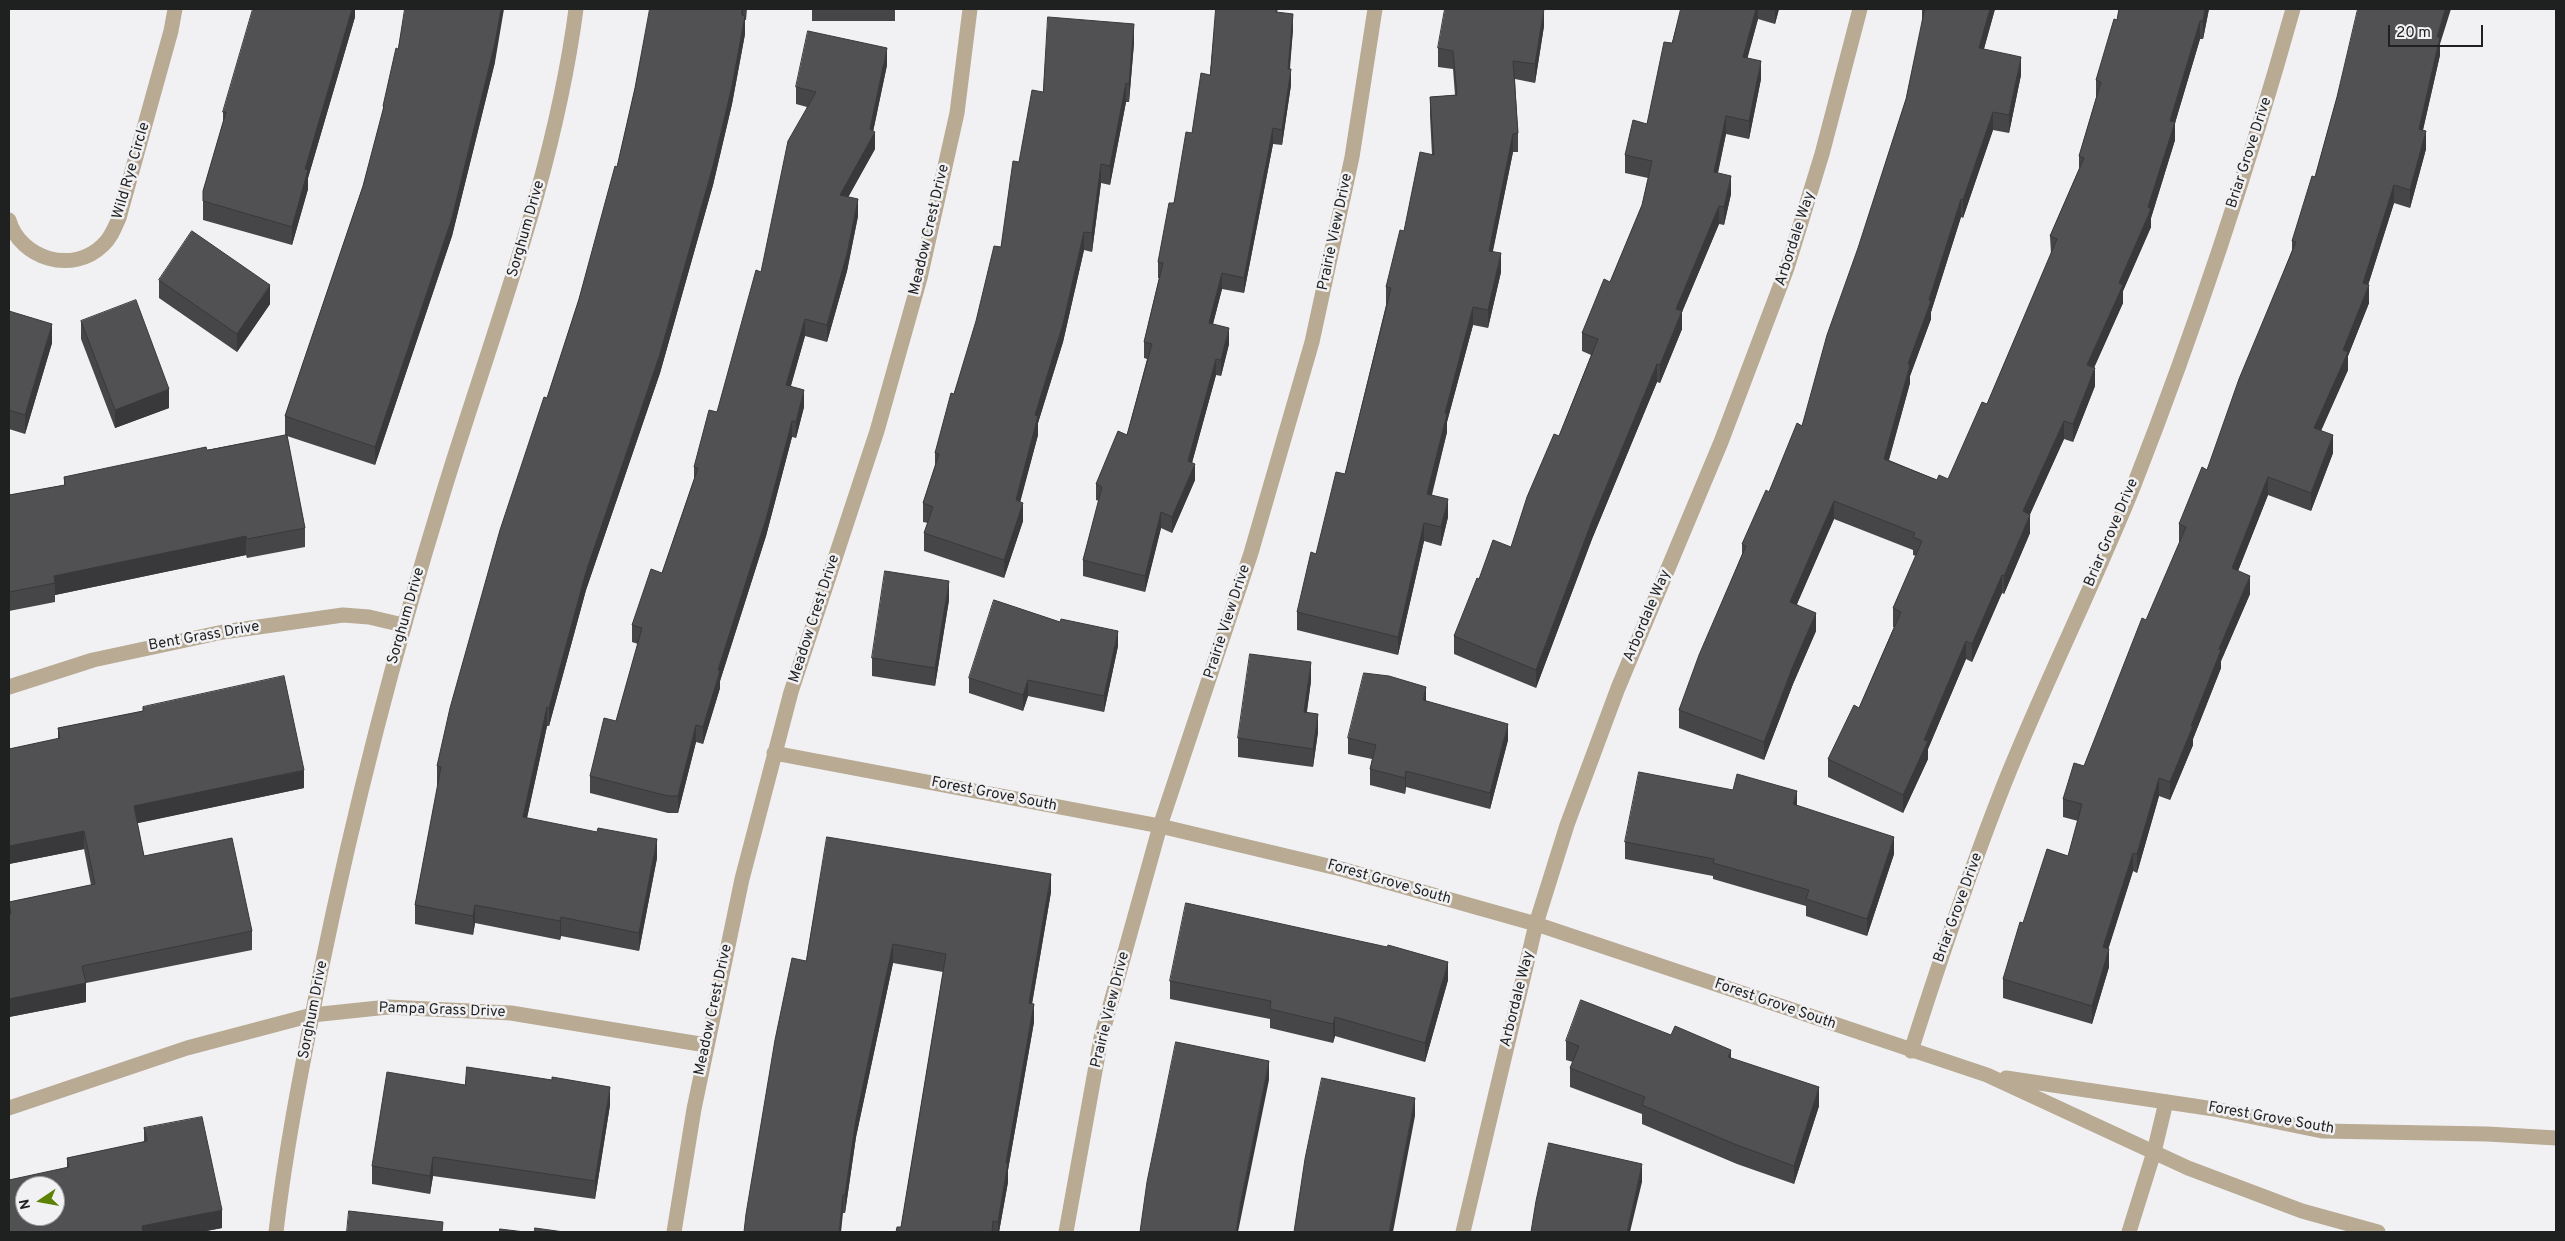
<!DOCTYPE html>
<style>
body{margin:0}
#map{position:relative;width:2565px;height:1241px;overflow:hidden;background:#f1f1f4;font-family:Overpass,sans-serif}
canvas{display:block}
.frame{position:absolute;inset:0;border:10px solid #1f2020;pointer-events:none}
.north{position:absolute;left:15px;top:1176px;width:50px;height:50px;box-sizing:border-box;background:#f1f1f4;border:1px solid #9d9d9f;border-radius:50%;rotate:258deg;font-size:14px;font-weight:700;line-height:20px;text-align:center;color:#1f2020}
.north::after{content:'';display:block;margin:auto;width:18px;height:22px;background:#5b8206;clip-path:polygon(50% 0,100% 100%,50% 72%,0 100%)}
.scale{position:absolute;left:2388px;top:25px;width:95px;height:22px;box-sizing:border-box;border:2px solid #1f2020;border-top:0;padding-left:6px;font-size:15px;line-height:18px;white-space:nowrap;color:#1f2020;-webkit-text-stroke:4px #f1f1f4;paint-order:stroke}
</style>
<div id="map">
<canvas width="2565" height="1241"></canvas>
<div class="frame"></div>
<div class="north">N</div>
<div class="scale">20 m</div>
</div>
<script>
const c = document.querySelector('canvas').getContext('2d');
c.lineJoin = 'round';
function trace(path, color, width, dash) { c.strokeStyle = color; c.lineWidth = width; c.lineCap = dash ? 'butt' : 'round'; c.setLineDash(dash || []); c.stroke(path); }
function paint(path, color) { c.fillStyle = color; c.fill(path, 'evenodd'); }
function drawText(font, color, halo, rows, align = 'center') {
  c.font = font + ' Overpass,sans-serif'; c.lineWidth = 5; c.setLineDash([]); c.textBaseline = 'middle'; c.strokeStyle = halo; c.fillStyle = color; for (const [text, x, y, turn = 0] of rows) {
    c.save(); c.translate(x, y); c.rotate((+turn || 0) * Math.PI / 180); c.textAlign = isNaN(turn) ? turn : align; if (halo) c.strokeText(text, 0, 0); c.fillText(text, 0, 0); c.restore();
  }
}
trace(new Path2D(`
 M2129,1232L2154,1152L2166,1102`), '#b8aa93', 15);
trace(new Path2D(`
 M9,220C20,259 73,275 103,245C111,238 115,227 119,218L171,31L175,9
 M9,687L93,660L223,632L343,615L369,617L403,625
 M774,753L1160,826L1341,869L1536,924L1987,1075L2188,1168L2302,1211L2378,1232
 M1911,1051C1940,960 1970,870 2005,782C2045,682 2094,585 2134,485C2195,329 2248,170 2293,9
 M2006,1078L2214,1109L2322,1131L2487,1134L2556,1138
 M9,1108L187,1048L312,1015L388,1007L511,1013L706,1045
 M276,1232C286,1144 304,1057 321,970C354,810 394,653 442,497C491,336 554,177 576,9
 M674,1232L694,1109L742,879L791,692L877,431L920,278L957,113L970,9
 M1066,1232L1101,1038L1160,826L1251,553L1312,342L1352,157L1375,9
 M1463,1232L1536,924L1567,825L1618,688L1721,442L1787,268L1822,154L1860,9`), '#b8aa93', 15);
paint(new Path2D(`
 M355,9V17L308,178V189L292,245L203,220V191L223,123V112Z
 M650,9H747L746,20H745V34L732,104L713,185L660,373L586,590L549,726H547L527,818L657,858L639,951L561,936L560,940L475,923L473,935L415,924V905L438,785H437V766L547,398L579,299L617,167L635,88Z
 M812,9H895V21H812Z
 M1216,9H1278L1277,12L1293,29L1290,69L1291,85L1282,145L1273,144L1244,293L1222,289L1213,324L1229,344L1221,376L1216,375L1192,463L1195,480L1172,533L1161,528L1145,592L1083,576V560L1099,501L1096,500V484L1127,435L1147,359L1144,358V342L1159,278H1158V262L1192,133L1210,75Z
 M1681,9H1779L1775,24L1758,19L1747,58L1761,79L1749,139L1726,134L1718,173L1731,194L1724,225L1719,224L1682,312V329L1660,383L1657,382L1592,539L1536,688L1454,654V636L1479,579L1511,547L1559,436L1591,355L1582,351V333L1610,282L1642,205L1648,178L1625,173V155L1647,124L1672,43Z
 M1922,9H1995L1984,49L2021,75L2009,133L1993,130L1963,218L1961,217L1931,312V319L1910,376V383L1889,460L1937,480L1948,479L1987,404L2051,254L2050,236L2079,169V156L2096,98V80L2117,20L2119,9H2209L2203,39H2200L2175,123V140L2151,218V227L2123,291V303L2094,368L2095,386L2073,442L2064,439L2030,514V533L2004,594L2002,593L1972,662L1966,659L1928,749V759L1903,813L1828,777V759L1859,708L1894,627H1893V608L1916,556L1913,555V550L1834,519L1797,604L1816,631L1793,684L1764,760L1679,728V710L1742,554V544L1769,492L1802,426L1906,99L1922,23Z
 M1544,26L1535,83L1515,79L1518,133V152H1513L1493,251L1501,272L1488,328L1473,325L1447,422V432L1432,495L1448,517L1441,546L1424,541L1398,655L1297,630V612L1316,554L1345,474L1386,305V287L1404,231L1432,155L1430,116V97L1455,95L1453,69L1438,67V48Z
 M1134,43L1129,102H1126L1110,185L1101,183L1092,252L1084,250L1063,342L1038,423V435L1020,501L1023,521L1004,578L924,551V533L928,523L923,522V503L935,466V453L1001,247L1019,162L1043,92Z
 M2440,44V55L2423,130L2426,149L2410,208L2394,203L2368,285L2369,303L2348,356V370L2321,431L2333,453L2311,511L2268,495L2238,571L2250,594L2221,661V668L2193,739V745L2170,800L2159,796L2137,873L2133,871L2108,949L2109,967L2092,1024L2003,998V979L2023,923L2068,856L2078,821L2063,817V799L2084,766L2180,542H2179V524L2207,470L2292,250V241L2315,177L2337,97Z
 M495,62L452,236L375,465L287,436L305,528V547L247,558L246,555L55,595V602L9,611V495L64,485V477L286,435H285V416L363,186L383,112V106Z
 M887,65L873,131L875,149L848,197L858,216L847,271L827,342L805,336L791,386L804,407L796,438L792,437L766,536L720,681V688L703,744L696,742L678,813H668L590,793V776L616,721L638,644L632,642V625L662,573L694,479V467L717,412L761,272L807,107L796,104V87Z
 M159,280L270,304L237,352L159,298Z
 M9,311L52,343L25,434L9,429Z
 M81,321L169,408L115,428L81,339Z
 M949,600L935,686L872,676V658Z
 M1118,646L1104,712L1028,696L1023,711L969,693V678Z
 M1311,681L1307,712L1318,732L1313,767L1238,757V738Z
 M1426,701L1508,740L1490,809L1406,787L1405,794L1370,785V769L1372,759L1348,754V738Z
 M143,707L304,788L137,823L144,856L252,931V950L86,983V1002L9,1017V902L91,885L84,849L9,864V749L58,739V728L143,711Z
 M1797,805L1894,854L1867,936L1806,916V906L1713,879V876L1625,859V842Z
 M1051,892L1032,1004L1034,1022L1008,1170V1182L999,1232H896L901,1227L943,972L893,963L856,1137L845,1213H843L806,961Z
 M1448,980L1425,1062L1335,1036L1333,1043L1270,1028V1019L1170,999V981Z
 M1566,1041L1731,1058L1819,1106L1794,1184L1737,1164L1642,1124V1114L1570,1087V1068L1573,1062L1566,1060Z
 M465,1085L610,1105L595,1199L433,1176L430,1194L372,1184V1166Z
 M144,1128L222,1228L201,1232H9L67,1168V1158L144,1142Z`), '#464648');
paint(new Path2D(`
 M352,9H355V17L308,178V189L292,245V227L305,169Z
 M501,9H504L495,62L452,236L375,465V447Z
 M742,9H743V20L745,16V34L732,104L713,185L660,373L586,590L549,726V708L586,572L742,15Z
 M1544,9V26L1535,83V64Z
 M1756,9H1758V19L1743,75V57Z
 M1775,9H1779L1775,24Z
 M1990,9H1995L1979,66V48Z
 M2205,9H2209L2203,39V21Z
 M2445,9H2451L2440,44V55L2419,147V129L2437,37Z
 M1293,14V29L1288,85V69Z
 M2200,21V39L2175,123V140L2151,218V227L2123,291V303L2087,383V365L2119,283L2170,121Z
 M1134,24V43L1129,102V84Z
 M887,48V65L872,137L875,132V149L840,212V195L870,129Z
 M2021,57V75L2009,133V115Z
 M1761,61V79L1749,139V121Z
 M1291,69V85L1282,145V130Z
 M1126,83V102L1110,185V166Z
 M1993,112V130L1963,218V200Z
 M1726,116V134L1714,190V172Z
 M1273,128V144L1244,293V278Z
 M2426,131V149L2410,208V190Z
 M1513,134V152L1489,269V251Z
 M1101,164V183L1092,252V233Z
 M1731,176V194L1724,225V207Z
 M2394,185V203L2365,295L2369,285V303L2348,356V370L2314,446V428L2363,283Z
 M858,199V216L847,271L827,342V325Z
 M1961,199V217L1931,312V319L1910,376V383L1884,477V459L1908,364Z
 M1719,206V224L1682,312V329L1660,383V365L1676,309Z
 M1084,232V250L1063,342L1038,423V435L1016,518V500L1035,415Z
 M1501,253V272L1488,328V310Z
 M1222,273V289L1209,339V323Z
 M270,285V304L237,352V334Z
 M1473,307V325L1447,422V432L1427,512V494L1445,413Z
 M805,319V336L786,402V385Z
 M52,324V343L25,434V415Z
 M1229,328V344L1221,376V360Z
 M1216,359V375L1188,477V461Z
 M1657,364V382L1592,539L1536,688V670L1592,521Z
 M2095,368V386L2073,442V424Z
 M169,389V408L115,428V410Z
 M804,390V407L796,438V422Z
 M792,421V437L766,536L720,681V688L703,744V727L718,670Z
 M2064,421V439L2023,530V511Z
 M2333,435V453L2311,511V493Z
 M1195,464V480L1172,533V517Z
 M2268,477V495L2232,586V568Z
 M1448,499V517L1441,546V527Z
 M1834,501V519L1790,620V602Z
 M1023,503V521L1004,578V560Z
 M1161,512V528L1145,592V576Z
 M2030,515V533L2004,594V576Z
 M1424,523V541L1398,655V637Z
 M246,536V555L55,595V583L54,576Z
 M2002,575V593L1972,662V644Z
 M2250,576V594L2221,661V668L2193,739V745L2170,800V782L2219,649Z
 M949,581V600L935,686V668Z
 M1816,613V631L1793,684L1764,760V742L1793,666Z
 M1118,631V646L1104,712V696Z
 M1966,641V659L1928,749V759L1903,813V795L1924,740Z
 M1311,662V681L1304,730V712Z
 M1028,680V696L1023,711V695Z
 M1426,687V703L1423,700Z
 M547,707V726L523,836V817Z
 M1318,714V732L1313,767V749Z
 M1508,724V740L1490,809V793Z
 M696,725V742L678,813V796Z
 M304,770V788L134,824V806Z
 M1406,771V787L1405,794V778Z
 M2159,778V796L2137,873V854Z
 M1797,791V808L1793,804Z
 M84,831V849L9,864V846Z
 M1894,837V854L1867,936V919Z
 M657,839V858L639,951V933Z
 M2133,853V871L2103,966V947Z
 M1051,874V892L1029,1021V1003Z
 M475,905V923L473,935V916Z
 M561,917V936L560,940V921Z
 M893,944V963L856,1137L845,1213V1195L856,1119Z
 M2109,949V967L2092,1024V1006Z
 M1448,962V980L1425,1062V1043Z
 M86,983V1002L9,1017V999Z
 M1034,1004V1022L1008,1170V1182L999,1232H998V1222L1006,1163Z
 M1335,1017V1036L1333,1043V1024Z
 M1731,1050V1068L1728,1057Z
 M1269,1061V1080L1238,1232H1236L1240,1205Z
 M610,1087V1105L595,1199V1181Z
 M1819,1087V1106L1794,1184V1166Z
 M1415,1098V1116L1393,1232H1389Z
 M433,1157V1176L430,1194V1176Z
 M1642,1164V1182L1630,1232H1627Z
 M843,1195V1213L841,1232H839Z
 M222,1210V1228L201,1232H142V1226Z`), '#39393b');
const building = new Path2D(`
 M253,9H352L305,169L308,170L292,227L203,201V191L226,112H223Z
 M405,9H501L495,43L452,218L375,447L285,416L363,186L384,106H383L396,48L398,49Z
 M650,9H742V15L745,16L732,86L713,166L660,354L586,572L549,708L547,707L523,817L597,832L598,828L657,839L639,933L561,917L560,921L475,905L473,916L415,905L441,767L437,766L450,708L500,530L544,397L547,398L579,299L615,166L617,167L635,88Z
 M1216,9H1276V12L1293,14L1288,69H1291L1282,130L1273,128L1244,278L1222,273L1209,323L1229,328L1221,360L1216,359L1188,461L1195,464L1172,517L1161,512L1145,576L1083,560L1102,487L1096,484L1118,431L1127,435L1152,344L1144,342L1163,263L1158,262L1169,203H1174L1186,132L1192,133L1201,73L1210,75Z
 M1445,9H1544L1535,64L1513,61L1518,133L1513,134L1489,251L1501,253L1488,310L1473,307L1445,413L1447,414L1427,494L1448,499L1441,527L1424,523L1398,637L1297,612L1311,552L1316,554L1336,472L1345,474L1391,288L1386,287L1400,230L1404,231L1420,152L1434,155L1430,97L1457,95L1453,51L1438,48Z
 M1681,9H1756L1743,57L1761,61L1749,121L1726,116L1714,172L1731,176L1724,207L1719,206L1676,309L1682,311L1660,365L1657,364L1592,521L1536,670L1454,636L1477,578L1479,579L1493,540L1511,547L1527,497L1554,434L1559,436L1598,339L1582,333L1604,279L1610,282L1642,205L1652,161L1625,155L1633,120L1647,124L1664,42L1672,43Z
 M1925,9H1990L1979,48L2021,57L2009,115L1993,112L1963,200L1961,199L1929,300L1931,301L1908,364L1910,365L1884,459L1937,480L1939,475L1948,479L1982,402L1987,404L2057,239L2050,236L2084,158L2079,156L2101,82L2096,80L2114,19L2117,20L2119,9H2205L2203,21H2200L2170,121L2175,122L2148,207L2151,209L2119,283L2123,285L2087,365L2095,368L2073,424L2064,421L2023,511L2030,515L2004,576L2002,575L1972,644L1966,641L1924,740L1928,741L1903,795L1828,759L1854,705L1859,708L1901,612L1893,608L1922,541L1913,537L1915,533L1834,501L1790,602L1816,613L1793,666L1764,742L1679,710L1699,655L1746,546L1742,544L1766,490L1769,492L1797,423L1802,426L1827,335L1858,248L1906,99Z
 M2358,9H2445L2437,37H2440L2419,129L2426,131L2410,190L2394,185L2363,283L2369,285L2343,350L2348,352L2314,428L2333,435L2311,493L2268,477L2232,568L2250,576L2219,649L2221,650L2191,726H2193L2170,782L2159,778L2137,854L2133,853L2103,947L2109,949L2092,1006L2003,979L2020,922L2023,923L2047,849L2068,856L2082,804L2063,799L2074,763L2084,766L2142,618L2146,620L2186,527L2179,524L2202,467L2207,470L2239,379L2296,242L2292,241L2312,176L2315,177L2337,97Z
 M1048,17L1134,24L1129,84L1126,83L1110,166L1101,164L1092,233L1084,232L1063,324L1035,415L1038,416L1016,500L1023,503L1004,560L924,533L933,507L923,503L939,454L935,453L951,393L954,394L976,321L994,246L1001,247L1013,161L1019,162L1032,90L1043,92Z
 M808,31L887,48L870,129L875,132L840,195L858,199L847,254L827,325L805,319L786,385L804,390L796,422L792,421L766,519L718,670L720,671L703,727L696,725L678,796H668L590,776L604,718L616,721L642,628L632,625L651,569L662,573L698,468L694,467L709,410L717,412L756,270L761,272L788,141L816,92L796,87Z
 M192,231L270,285L237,334L159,280Z
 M136,300L169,389L115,410L81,321Z
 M9,311L52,324L25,415L9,410Z
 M287,435L305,528L247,539L246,536L54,576L55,583L9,592V495L65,485L64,477L206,447L207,450Z
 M885,571L949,581L935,668L872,658Z
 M994,600L1060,622L1061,619L1118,631L1104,696L1028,680L1023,695L969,678Z
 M1250,654L1311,662L1304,712L1318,714L1313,749L1238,738Z
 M1364,673L1389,676L1426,687L1423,700L1508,724L1490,793L1406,771L1405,778L1370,769L1376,745L1348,738Z
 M284,676L304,770L134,806L144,856L232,838L252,931L82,966L86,983L9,999V914H11L9,902L95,884L84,831L9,846V749L60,738L58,728L143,711V707Z
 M1639,772L1733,790L1737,774L1797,791L1793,804L1894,837L1867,919L1806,899L1809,890L1713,863L1714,859L1625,842Z
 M827,837L1051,874L1029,1003L1034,1004L1006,1163H1008L998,1222L993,1221L992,1232H896L897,1227H901L946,954L893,944L856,1119L845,1195H843L839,1232H744L746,1214L775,1040L792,958L806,961Z
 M1186,903L1387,947L1388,945L1448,962L1425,1043L1335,1017L1333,1024L1270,1009L1271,1001L1170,981Z
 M1581,1000L1671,1035L1675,1026L1731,1050L1728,1057L1819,1087L1794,1166L1737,1145L1642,1105L1645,1097L1570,1068L1579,1046L1566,1041Z
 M1176,1042L1269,1061L1240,1205L1236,1232H1140L1147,1182Z
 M467,1067L552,1080V1077L610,1087L595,1181L433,1157L430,1176L372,1166L387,1072L465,1085Z
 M1322,1078L1415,1098L1389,1232H1294L1305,1159Z
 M202,1117L222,1210L142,1226L143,1232H9V1180L69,1167L67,1158L147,1141L144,1128ZM25,1186H55V1216H25Z
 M1549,1143L1642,1164L1627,1232H1531L1536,1201Z
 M349,1211L443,1222L442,1232H347Z
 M535,1228L564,1232H535Z
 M500,1229L525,1232H500Z`);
paint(building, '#515154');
trace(building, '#39393b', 1);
drawText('15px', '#1f2020', '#f1f1f4', [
 ["Briar Grove Drive",2250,153,-72],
 ["Wild Rye Circle",132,171,-74],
 ["Sorghum Drive",527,229,-74],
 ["Meadow Crest Drive",930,230,-77],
 ["Prairie View Drive",1336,232,-78],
 ["Arbordale Way",1796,239,-72],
 ["Briar Grove Drive",2112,533,-67],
 ["Sorghum Drive",407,616,-74],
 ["Arbordale Way",1648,616,-67],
 ["Meadow Crest Drive",815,619,-72],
 ["Prairie View Drive",1228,622,-72],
 ["Bent Grass Drive",204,637,-10],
 ["Forest Grove South",994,795,11],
 ["Forest Grove South",1389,883,16],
 ["Briar Grove Drive",1959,908,-70],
 ["Arbordale Way",1518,999,-76],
 ["Forest Grove South",1775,1005,19],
 ["Sorghum Drive",314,1010,-79],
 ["Meadow Crest Drive",714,1010,-78],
 ["Prairie View Drive",1111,1010,-76],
 ["Pampa Grass Drive",442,1011,2],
 ["Forest Grove South",2271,1119,10]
]);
</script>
